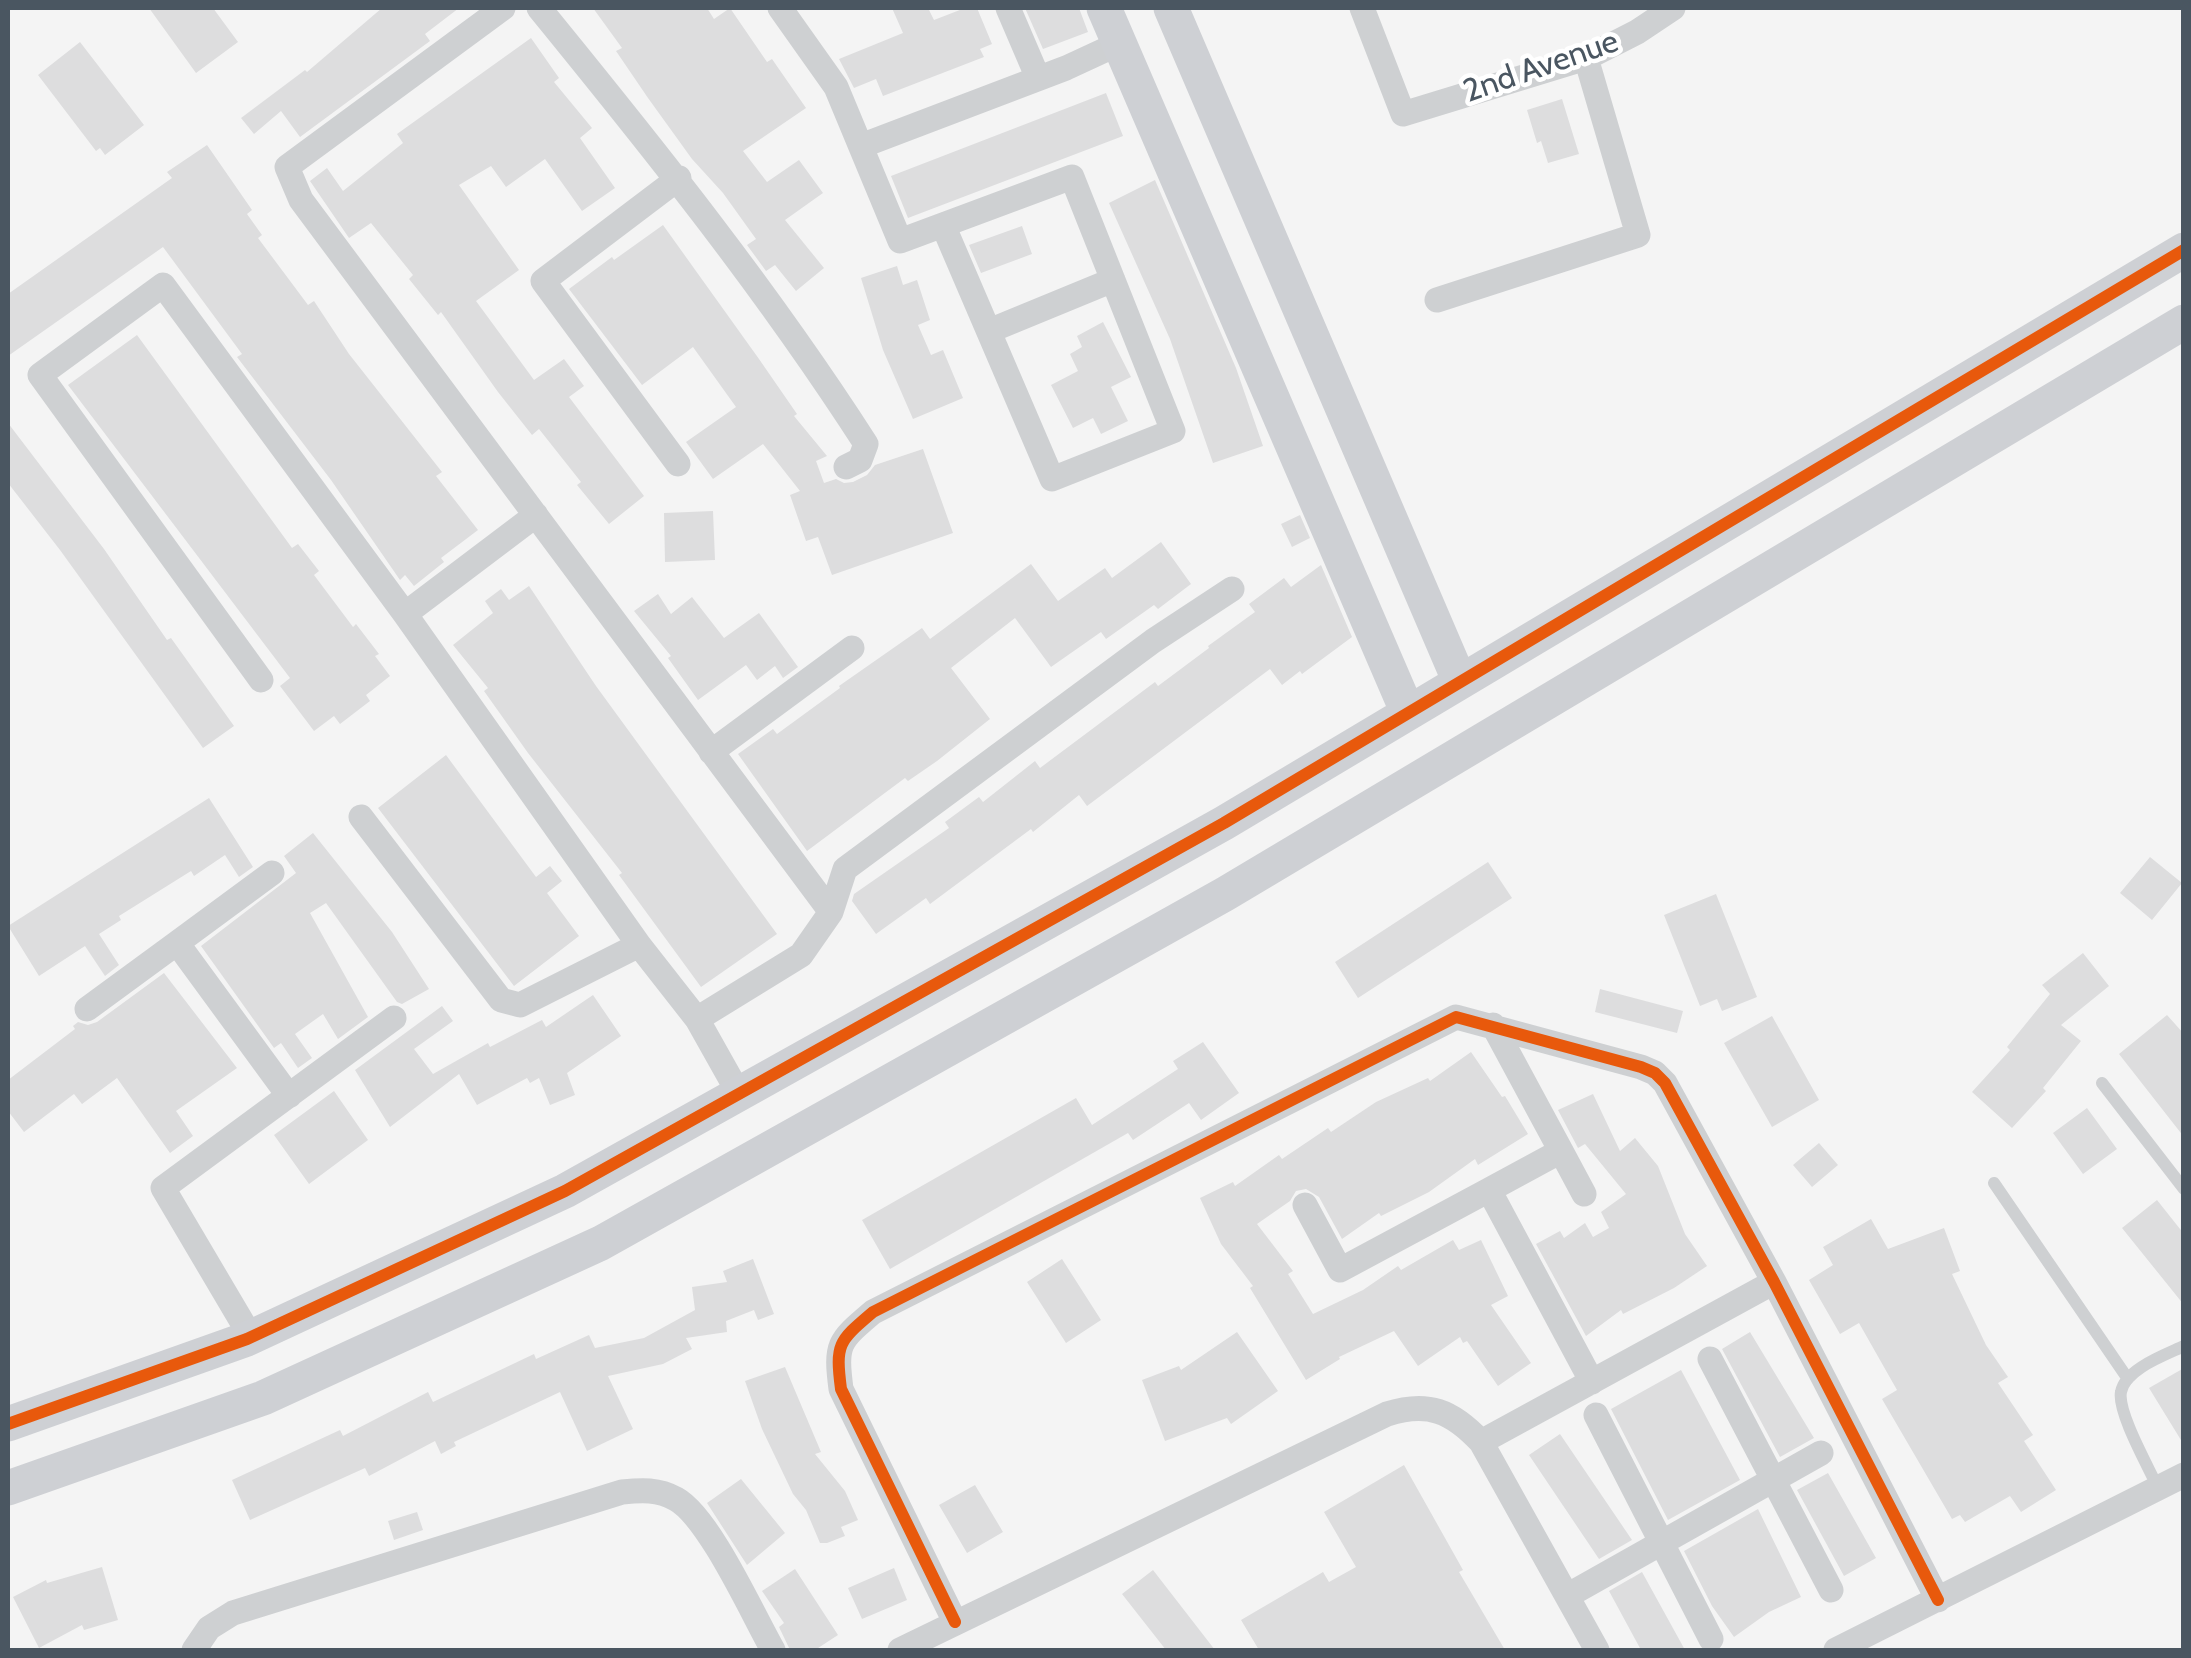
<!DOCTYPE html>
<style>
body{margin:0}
#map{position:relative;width:2191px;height:1658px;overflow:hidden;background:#f4f4f4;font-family:Cabin,sans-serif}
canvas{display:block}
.frame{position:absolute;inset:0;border:10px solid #4a5661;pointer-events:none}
</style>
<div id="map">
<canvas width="2191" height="1658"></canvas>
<div class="frame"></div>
</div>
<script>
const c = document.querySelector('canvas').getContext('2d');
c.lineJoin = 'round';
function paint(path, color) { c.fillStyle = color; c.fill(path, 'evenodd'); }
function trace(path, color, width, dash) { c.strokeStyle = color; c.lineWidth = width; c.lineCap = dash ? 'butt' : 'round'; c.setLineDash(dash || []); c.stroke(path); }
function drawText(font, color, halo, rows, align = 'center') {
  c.font = font + ' Cabin,sans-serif'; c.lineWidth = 9; c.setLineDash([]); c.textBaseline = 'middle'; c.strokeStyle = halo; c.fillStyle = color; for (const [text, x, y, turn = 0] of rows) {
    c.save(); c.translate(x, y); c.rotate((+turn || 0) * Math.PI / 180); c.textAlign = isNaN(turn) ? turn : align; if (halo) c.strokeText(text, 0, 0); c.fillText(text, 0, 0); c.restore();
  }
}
paint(new Path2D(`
 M149,8H213L238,42L196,73Z
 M382,8H459L425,34L430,41L300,137L281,111L254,134L241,118L305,70L307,72Z
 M593,8H707L714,19L730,8L767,62L772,59L806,108L743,151L767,182L799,160L823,193L785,220L824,268L796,291L775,265L766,271L747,245L756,239L723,193L692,159L648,98L616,51L622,48Z
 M892,8H928L934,20L965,8H977L992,44L980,49L984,57L883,96L876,79L854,88L839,59L903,33Z
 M1025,8H1079L1088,32L1043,49Z
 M531,38L559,78L554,82L592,128L580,138L615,188L582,211L545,159L506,187L491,166L459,185L519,270L476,301L534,380L564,359L584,386L569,397L644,496L609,524L577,485L581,482L539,429L532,435L498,392L441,312L438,315L409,279L413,275L371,223L349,238L310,181L327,168L343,191L403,143L397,134Z
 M80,42L144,125L105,155L100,148L96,151L38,75Z
 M1106,93L1123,136L908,218L891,176Z
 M1562,99L1579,154L1548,163L1541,141L1537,143L1527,110Z
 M207,145L252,210L247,214L262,235L258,238L308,305L314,301L349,354L442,472L436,476L478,530L441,558L444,562L414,586L405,575L400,580L331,480L237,357L242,354L163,247L8,356V294L172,178L167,172Z
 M1155,180L1236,368L1263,446L1213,463L1170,339L1109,203Z
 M663,225L759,359L797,414L794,416L827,456L816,461L824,483L836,479L844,483L853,482L867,475L875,465L923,449L953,533L832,575L818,537L806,541L790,495L800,491L763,444L713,479L686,442L736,407L693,347L642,385L569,289L612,257L614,260Z
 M1022,226L1032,254L981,273L969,245Z
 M897,266L903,285L917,280L930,320L918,325L931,355L943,350L963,398L913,419L883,350L861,278Z
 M1103,322L1131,377L1111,387L1128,421L1101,434L1093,418L1073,428L1051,385L1078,371L1070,354L1082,347L1077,336Z
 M137,335L292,548L298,544L319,571L314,575L353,627L356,624L379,654L375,656L390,676L366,695L370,701L340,724L334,716L314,731L280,686L290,678L68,385Z
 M8,423L104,549L167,640L171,638L234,726L203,748L60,550L8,483Z
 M713,511L715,560L665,562L664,513Z
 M1300,515L1310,538L1292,547L1281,524Z
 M1161,542L1191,584L1158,609L1154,605L1106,639L1101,632L1051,667L1015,618L951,668L990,719L937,761L908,781L905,778L807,851L738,754L773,729L777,734L840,688L839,686L922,628L930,639L1031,564L1058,601L1105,568L1112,578Z
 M1321,565L1352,637L1302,674L1300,671L1282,685L1270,669L1087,806L1079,795L1033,832L1031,829L930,904L926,898L876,934L852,901L854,894L949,828L945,822L979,797L983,802L1035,761L1040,768L1155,682L1158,686L1209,648L1208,646L1255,612L1249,604L1284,578L1291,587Z
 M529,586L596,686L777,934L701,987L619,875L622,873L528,753L484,691L488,688L453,645L493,613L485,601L501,589L509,600Z
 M658,594L671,614L692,597L724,638L759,613L798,667L783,678L775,666L757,680L746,665L698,700L668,658L671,656L634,611Z
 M446,755L536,877L550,866L562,881L547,893L579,936L514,986L378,808Z
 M209,798L253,867L239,877L225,855L194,876L191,871L119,916L121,920L99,934L119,965L105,976L85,946L39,976L8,926Z
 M313,833L392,932L429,989L402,1004L397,1002L326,903L310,913L368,1017L338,1039L323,1014L295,1034L312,1058L298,1068L281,1043L274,1048L201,946L296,873L284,856Z
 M2150,857L2182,883L2152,920L2120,893Z
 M1488,862L1512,898L1358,998L1335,962Z
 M1716,894L1757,997L1722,1011L1717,999L1700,1006L1664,915Z
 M2083,953L2109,986L2061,1025L2081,1041L2043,1088L2046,1091L2012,1128L1972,1092L2010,1050L2007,1047L2050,994L2042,985Z
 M164,973L237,1068L176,1111L193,1136L170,1153L117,1078L82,1104L74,1094L24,1132L8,1111V1080L75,1029L73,1026L78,1022L88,1025L97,1022Z
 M1600,989L1683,1011L1677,1033L1595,1012Z
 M593,995L621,1036L567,1073L575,1095L550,1105L539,1078L530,1083L527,1078L477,1105L459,1074L390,1127L355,1070L442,1006L453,1021L414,1049L433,1074L488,1043L490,1047L542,1020L546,1027Z
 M2167,1015L2184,1034V1137L2119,1054Z
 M1772,1016L1819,1100L1772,1127L1724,1043Z
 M1203,1042L1239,1093L1201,1120L1189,1103L1133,1140L1128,1133L890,1269L862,1220L1076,1098L1092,1125L1178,1069L1173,1061Z
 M1471,1052L1502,1097L1505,1096L1528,1134L1478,1165L1475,1159L1429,1192L1381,1216L1379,1213L1342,1239L1319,1197L1306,1189L1296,1191L1290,1201L1257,1224L1293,1271L1288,1274L1313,1314L1363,1290L1398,1266L1401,1270L1453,1240L1459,1250L1481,1240L1508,1296L1491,1305L1531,1363L1498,1386L1467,1341L1463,1343L1460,1337L1418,1366L1394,1331L1339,1357L1340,1359L1306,1380L1250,1288L1253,1286L1221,1244L1200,1198L1233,1182L1235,1186L1279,1155L1282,1159L1328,1128L1331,1132L1376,1102L1428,1078L1430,1081Z
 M334,1091L368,1140L309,1184L274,1135Z
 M1593,1094L1620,1151L1635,1138L1658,1166L1685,1234L1707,1266L1674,1288L1623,1314L1621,1310L1586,1336L1536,1244L1560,1231L1564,1238L1585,1223L1593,1237L1609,1228L1601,1212L1626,1194L1585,1144L1578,1148L1558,1110Z
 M2087,1108L2117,1149L2083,1174L2053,1133Z
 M1819,1143L1838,1165L1812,1187L1793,1165Z
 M2157,1200L2184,1234V1305L2122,1228Z
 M1871,1219L1888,1249L1944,1228L1960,1271L1952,1274L1986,1345L2008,1377L1998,1383L2033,1435L2024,1441L2056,1490L2021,1512L2010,1496L1965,1522L1960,1515L1952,1519L1882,1399L1897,1390L1859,1323L1840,1334L1809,1280L1833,1265L1823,1247Z
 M753,1259L774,1314L758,1320L754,1310L726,1321L727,1332L686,1338L692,1349L663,1364L608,1376L633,1429L587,1451L560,1392L454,1442L456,1446L441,1454L435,1441L369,1476L365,1468L250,1520L232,1480L340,1430L343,1436L428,1392L433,1402L534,1354L536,1359L589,1335L595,1348L644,1338L695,1310L692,1287L727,1282L723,1271Z
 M1062,1259L1101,1320L1066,1343L1027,1282Z
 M1237,1332L1278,1391L1231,1424L1227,1418L1165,1441L1142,1380L1179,1366L1181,1370Z
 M1750,1332L1814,1438L1780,1457L1722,1349Z
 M785,1367L821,1452L815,1454L845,1491L858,1520L841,1527L845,1536L827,1543H820L806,1510L793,1494L762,1429L745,1381Z
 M2184,1368V1445L2149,1388Z
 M1681,1370L1740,1480L1668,1520L1611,1409Z
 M1560,1434L1632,1540L1599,1559L1529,1455Z
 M1404,1465L1463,1570L1459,1572L1505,1650H1259L1241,1620L1323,1572L1329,1582L1356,1567L1324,1512Z
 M1828,1473L1876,1558L1844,1576L1797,1490Z
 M741,1479L785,1533L747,1565L707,1503Z
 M975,1485L1003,1532L967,1553L939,1505Z
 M1758,1509L1801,1597L1769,1612L1734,1637L1712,1606L1684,1551Z
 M417,1512L423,1530L394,1540L388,1521Z
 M102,1567L118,1620L84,1630L82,1625L39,1648L13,1597L46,1580L47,1583Z
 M894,1568L907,1600L862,1619L848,1588Z
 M795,1569L838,1635L815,1650H790L779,1627L784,1623L762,1591Z
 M1153,1570L1215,1650H1166L1122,1594Z
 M1642,1572L1685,1650H1641L1609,1591Z`), '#ddddde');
trace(new Path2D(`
 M2102,1083L2184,1189
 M1994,1183L2128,1379
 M2158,1488C2149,1468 2117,1412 2121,1392C2125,1369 2165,1355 2184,1346`), '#ced0d2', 12);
trace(new Path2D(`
 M503,8L287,167L301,200L831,912
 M539,8C654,149 767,290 866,444L860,460L846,467
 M780,8L836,87L900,241L1072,177L1173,431L1052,479L943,225
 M1008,8L1038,78
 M1362,8L1403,114L1586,58L1637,32L1673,8
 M861,146L1066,68L1120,43
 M1437,300L1638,235L1586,58
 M989,331L1113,280
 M678,464L543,281L679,178
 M405,614L536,515
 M261,680L40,375L163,285L405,614L639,945L697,1019L738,1092
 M711,752L852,648
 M361,817L501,1000L520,1005L639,945
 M177,943L272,873
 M87,1009L177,943L289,1096
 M697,1019L801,955L831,912L845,869L1153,641L1232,589
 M1561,1151L1584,1194
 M1489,1190L1561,1151L1493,1025
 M1305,1205L1340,1270L1489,1190L1592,1382
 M251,1337L163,1188L394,1018
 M1710,1359L1831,1590
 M1596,1415L1711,1639
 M1481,1442L1774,1282
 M1567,1596L1821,1453
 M955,1622L841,1389C835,1343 839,1341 873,1312L1456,1017L1641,1067L1655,1073L1665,1083L1774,1282L1938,1600
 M194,1650L209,1628L233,1613L622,1492C642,1490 658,1489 676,1499C709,1517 753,1615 773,1650
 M900,1650L1387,1414C1428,1401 1452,1411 1481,1442L1597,1650
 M1836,1650L2184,1475`), '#ced0d2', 25);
trace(new Path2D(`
 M1104,8L1408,713
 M1171,8L1460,682
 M8,1424L247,1339L565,1191L1224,823L2184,250
 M8,1488L263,1398L601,1243L1225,894L2184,322`), '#ced0d4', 35);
trace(new Path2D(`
 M8,1424L247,1339L565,1191L1224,823L2184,250
 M955,1622L841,1389C835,1343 839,1341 873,1312L1456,1017L1641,1067L1655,1073L1665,1083L1774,1282L1938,1600`), '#e8590c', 12);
drawText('32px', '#4a5661', '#fff', [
 ["2nd Avenue",1541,67,-19]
]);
</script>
